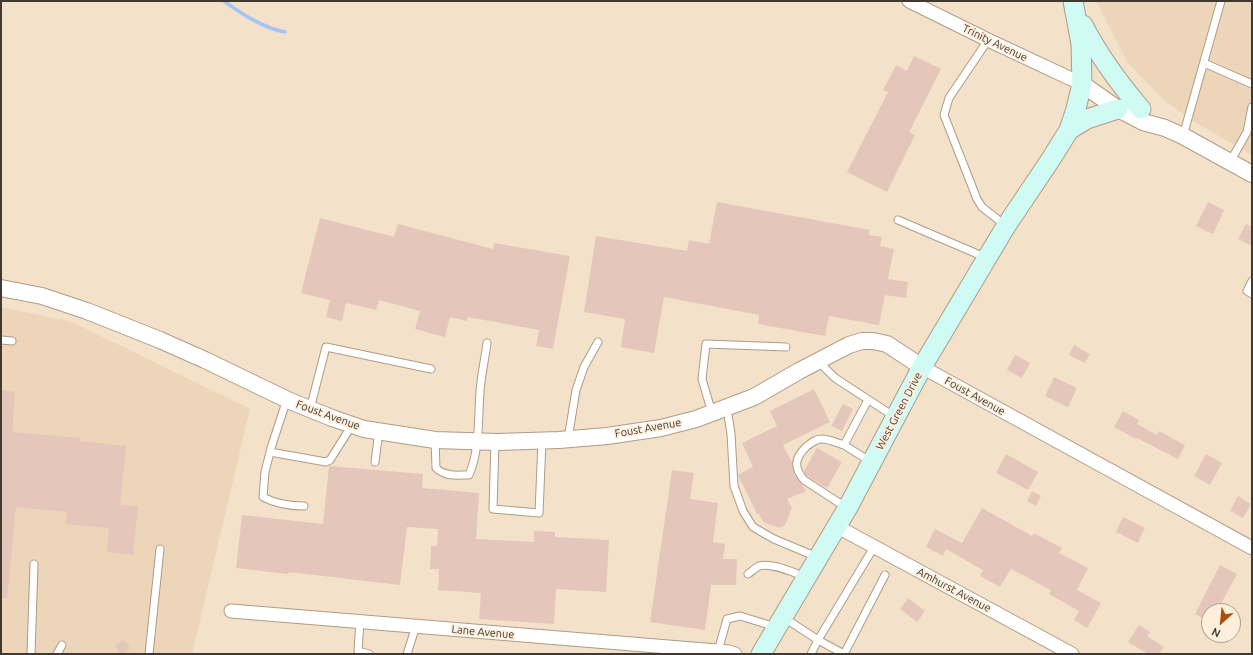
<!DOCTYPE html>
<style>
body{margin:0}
#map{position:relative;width:1253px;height:655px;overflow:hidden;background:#f4e1ca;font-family:Ubuntu,sans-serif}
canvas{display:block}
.frame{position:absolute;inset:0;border:2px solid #413930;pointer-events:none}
.north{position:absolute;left:1201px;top:603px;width:40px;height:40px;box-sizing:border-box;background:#feefdc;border:1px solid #b2a697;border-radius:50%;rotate:207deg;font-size:11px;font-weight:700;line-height:16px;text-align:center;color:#413930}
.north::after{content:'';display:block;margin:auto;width:14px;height:18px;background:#af4d0f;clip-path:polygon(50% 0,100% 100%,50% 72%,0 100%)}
</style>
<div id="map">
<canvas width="1253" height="655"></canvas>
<div class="frame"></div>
<div class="north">N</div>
</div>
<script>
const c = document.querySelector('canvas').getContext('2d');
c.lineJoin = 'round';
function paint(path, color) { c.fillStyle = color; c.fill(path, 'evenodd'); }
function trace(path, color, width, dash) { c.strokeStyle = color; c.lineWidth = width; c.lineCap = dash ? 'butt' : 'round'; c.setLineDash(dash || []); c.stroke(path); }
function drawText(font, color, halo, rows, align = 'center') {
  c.font = font + ' Ubuntu,sans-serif'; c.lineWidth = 3.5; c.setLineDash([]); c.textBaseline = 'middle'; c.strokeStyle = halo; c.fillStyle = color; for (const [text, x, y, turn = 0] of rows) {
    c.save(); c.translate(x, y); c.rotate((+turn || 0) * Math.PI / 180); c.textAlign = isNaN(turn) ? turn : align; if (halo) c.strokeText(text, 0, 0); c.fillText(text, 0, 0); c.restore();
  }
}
paint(new Path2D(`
 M1096,1H1252V155L1191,120L1164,100L1128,63Z
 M1,307L72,322L250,409L192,654H1Z`), '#ecd5b8');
trace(new Path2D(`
 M224,1C242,14 263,28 285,32`), '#a3c4f5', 3.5);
paint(new Path2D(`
 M914,56L941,69L909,132L915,135L887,192L847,172L888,92L883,90L896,65L907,71Z
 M717,202L870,230L869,235L882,237L880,246L894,249L888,279L908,282L906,298L885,295L879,325L829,316L825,336L758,324L759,315L664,297L654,353L621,347L625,319L584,312L596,236L687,251L689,240L709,244Z
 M1208,202L1224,210L1213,234L1196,226Z
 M320,218L394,237L398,224L493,249L494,243L570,256L553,349L536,346L539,330L468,317L467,321L450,317L445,337L415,329L420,311L379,300L376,310L346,303L342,321L326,317L330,300L301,293Z
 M1246,224L1252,227V246L1238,239Z
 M1074,345L1090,354L1085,363L1069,355Z
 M1015,355L1030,363L1022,378L1007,370Z
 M1054,377L1077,388L1068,407L1045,396Z
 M814,389L830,422L783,445L792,462L794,473L806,491L787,499L792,508L785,525L780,528L763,522L759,514H757L738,475L753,467L742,443L777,426L770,411Z
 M1,390L15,392L12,432L80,438V441L126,446L120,505L138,506L133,555L107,552L109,528L66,524L67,512L16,507L7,599L1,598Z
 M843,404L853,409L842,431L831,426Z
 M1123,411L1139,420L1137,424L1157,435L1159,431L1185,445L1178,459L1137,438L1136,439L1114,427Z
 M817,448L842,462L827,488L807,476L804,471Z
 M1006,454L1038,472L1028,490L996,473Z
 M1206,454L1222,463L1210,485L1194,476Z
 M329,466L423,474L422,488L479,493L476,539L534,542V531L555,532V537L609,540L606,592L556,589L554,624L479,619L481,593L438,590L439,569H430L431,546H437L438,529L407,527L400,585L289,572L288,574L236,568L242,515L323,524Z
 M672,470L694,473L690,499L718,503L713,542L725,544L723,559H737L736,585H711L705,630L650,622Z
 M1032,491L1041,496L1036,506L1027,501Z
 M1238,496L1251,504L1243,518L1230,511Z
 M982,508L1032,536L1034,533L1062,548L1059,553L1088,568L1077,590L1101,603L1087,628L1074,620L1079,611L1049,594L1051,590L1011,569L1000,587L980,576L983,570L946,549L943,556L926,547L935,529L962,543Z
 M1123,517L1145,528L1138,543L1116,532Z
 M1220,565L1237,574L1217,611H1209V621L1195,614Z
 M908,598L925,611L917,622L900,609Z
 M1139,625L1150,632L1147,636L1164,647L1159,654H1148L1128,642Z
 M123,639L130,648L123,654H121L115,646Z`), '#e4c7ba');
const service = new Path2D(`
 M988,40L949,98L944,115L977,199L982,207L1006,226
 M1204,63L1252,84
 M1183,136L1221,1
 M1230,162L1247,132L1252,107
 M898,220L987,258
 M1252,281L1247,291L1252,294
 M1,340L12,341
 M818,361L835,378L895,417
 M287,399L271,448L265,472L263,497C276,504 289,506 304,506
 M868,400L844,445L871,462
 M727,408L731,434L734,486L743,511L753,527L774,539L817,557
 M310,409L326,347L431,369
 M712,413L702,379L706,344L786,347
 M568,439L576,390L584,367L598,342
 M435,440L436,468C446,477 456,475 469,475C480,450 478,418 480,392C481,375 485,359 487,343
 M495,442L493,509L539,513L542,441
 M844,445C837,443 829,439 822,439C815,439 811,443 806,447C795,458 793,467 804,480L847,508
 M270,452L326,462L330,460L352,425
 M375,462L379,431
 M874,547L818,640L844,654L885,575
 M748,574C751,572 755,568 759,566C771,562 794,573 806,577
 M783,617L818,640L811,654
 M360,622L358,651L369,654
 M718,651L727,619L740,616L776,627
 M31,654L34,564
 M57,654L62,645
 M149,654L160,549
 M407,654L416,626`);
const minor = new Path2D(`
 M909,1L988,40L1082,84
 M922,367L1252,548
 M836,526L1072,654
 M231,611L729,652L735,654`);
const tertiary = new Path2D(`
 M1082,84L1118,109L1143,122L1165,128L1183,136L1252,174
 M1,288L42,296L87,311L160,340L205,360L290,401L332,418L364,429L435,440L497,442L559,440L607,436L661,428L696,419L754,397L799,371L849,345L862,341H873L887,344L922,367`);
const secondary = new Path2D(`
 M1083,25C1099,56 1118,82 1141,109
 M1069,130L1087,119L1118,109
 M761,654L847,509L922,367L1006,226L1051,159L1069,130L1076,109L1082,84L1081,44L1073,1`);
trace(service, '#ae9c86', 9);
trace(minor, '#ae9c86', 15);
trace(tertiary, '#ae9c86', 18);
trace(secondary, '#ae9c86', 21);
trace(service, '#fff', 7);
trace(minor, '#fff', 13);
trace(tertiary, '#fff', 16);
trace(secondary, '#d0faf4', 19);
drawText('11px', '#413930', '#feefdc', [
 ["Trinity Avenue",995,43,26],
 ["Foust Avenue",975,396,29],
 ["West Green Drive",899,411,-62],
 ["Foust Avenue",328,415,20],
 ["Foust Avenue",648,428,-10],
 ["Amhurst Avenue",954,590,28],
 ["Lane Avenue",483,632,5]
]);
</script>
